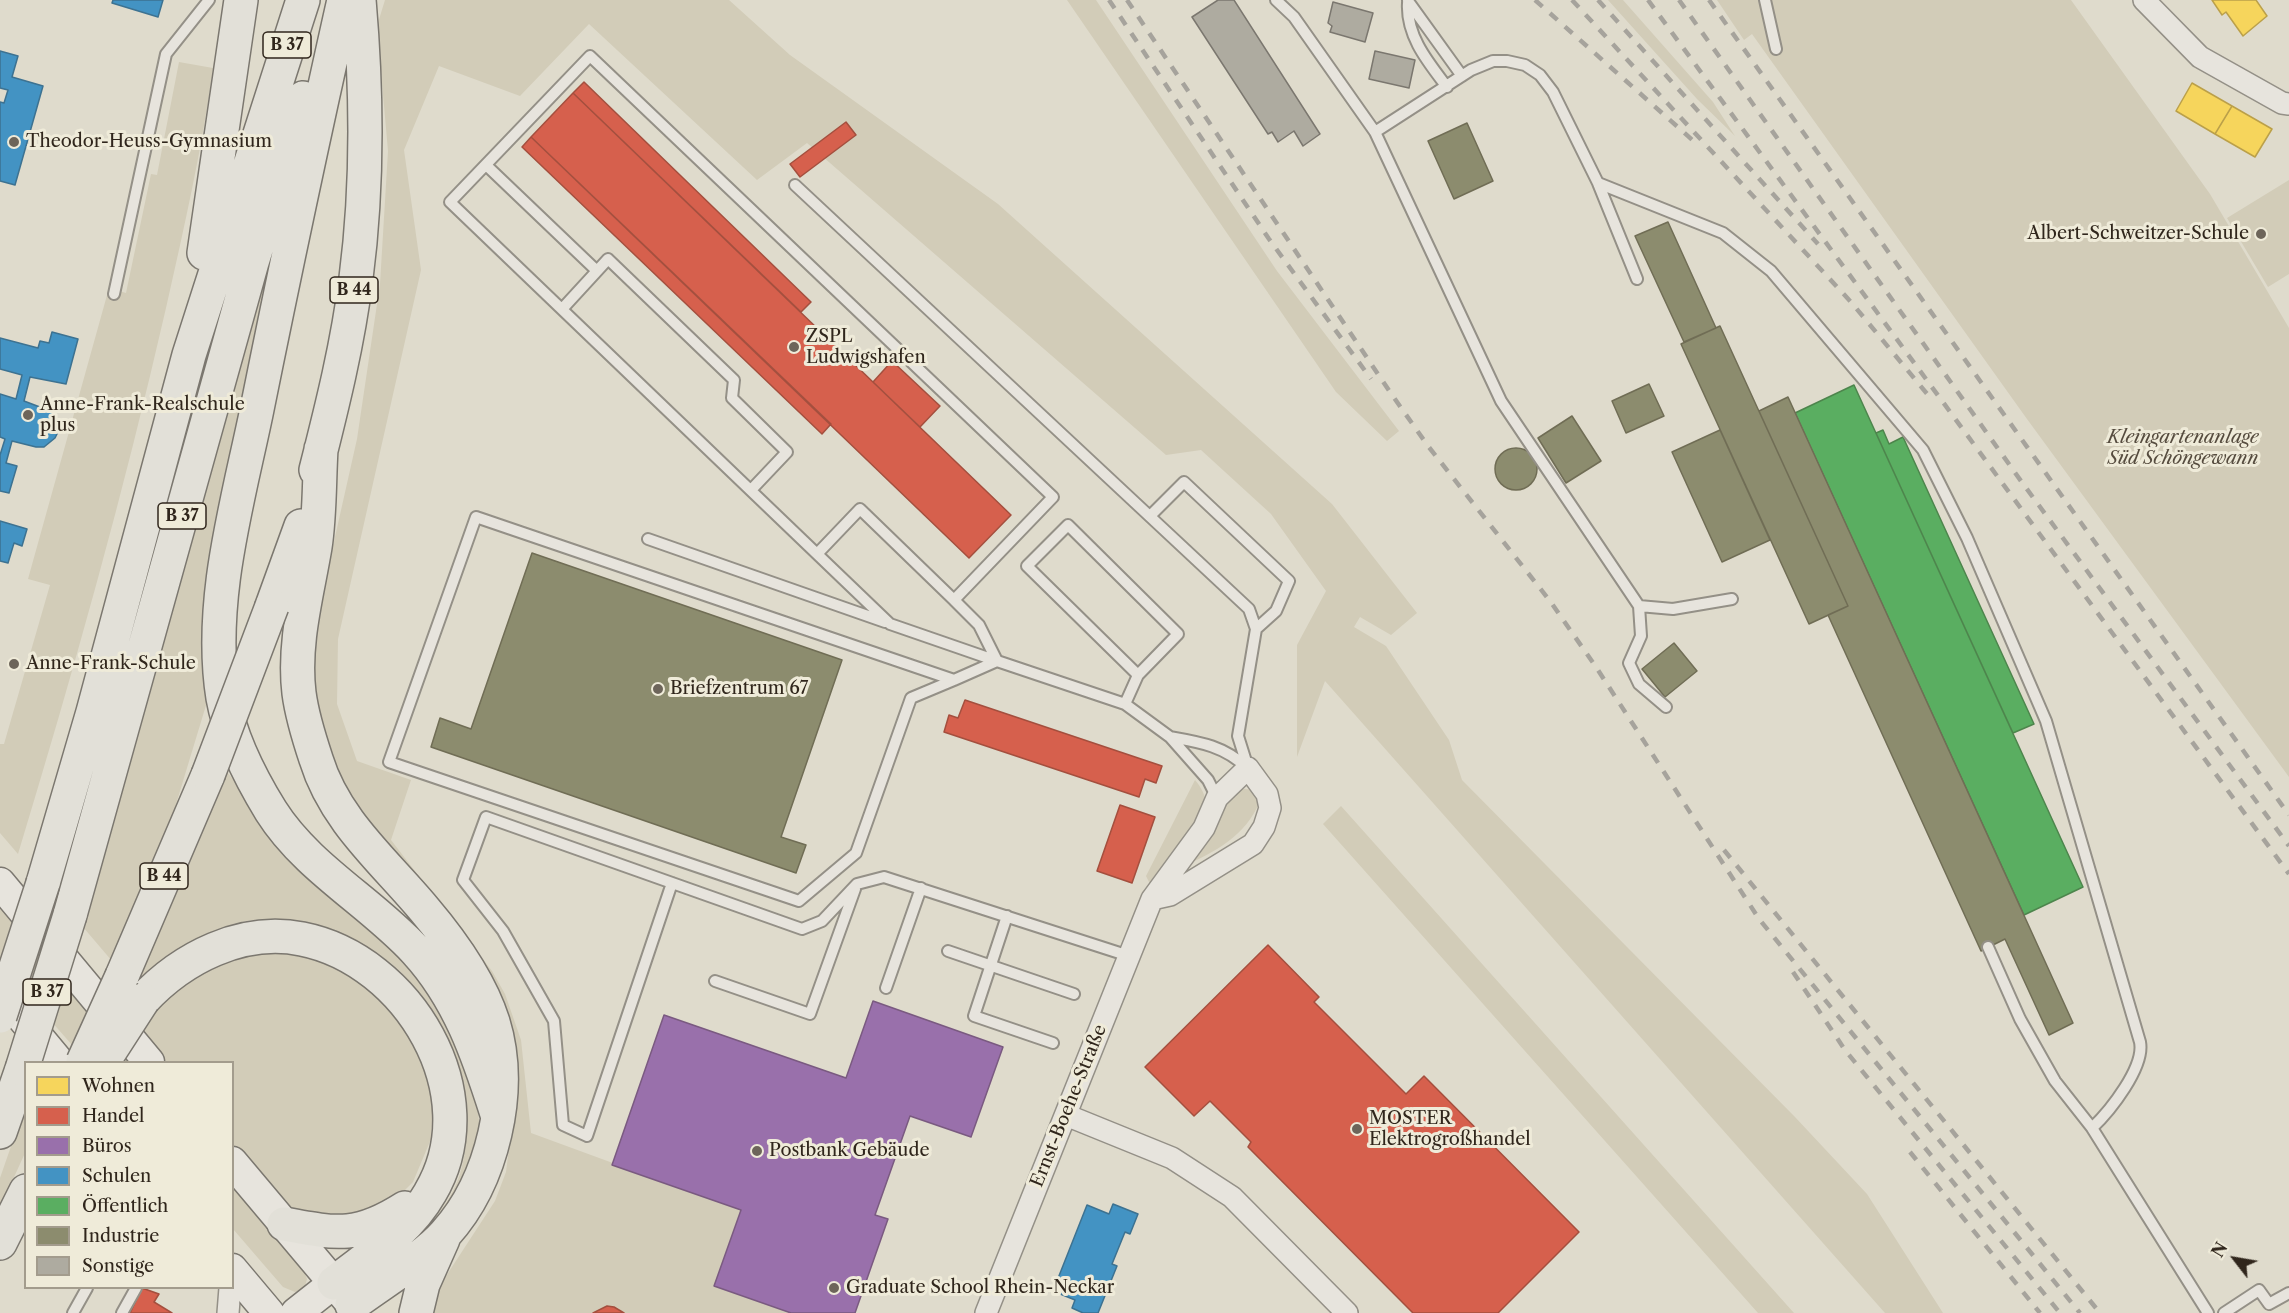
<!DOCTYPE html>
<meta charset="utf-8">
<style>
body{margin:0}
#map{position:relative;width:2289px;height:1313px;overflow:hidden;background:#dfdbcc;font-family:"Libre Caslon Text",serif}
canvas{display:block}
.legend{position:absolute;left:24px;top:1061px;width:210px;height:228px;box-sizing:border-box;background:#efebd9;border:2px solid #a39c8d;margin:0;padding:8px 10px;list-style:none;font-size:18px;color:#30261c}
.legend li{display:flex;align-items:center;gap:12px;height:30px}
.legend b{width:30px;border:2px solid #a39c8d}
.north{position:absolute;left:2205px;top:1229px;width:60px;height:60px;-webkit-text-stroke:4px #efebd9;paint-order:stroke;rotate:301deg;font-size:16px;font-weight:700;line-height:24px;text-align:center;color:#30261c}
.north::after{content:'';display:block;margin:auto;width:21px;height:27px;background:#30261c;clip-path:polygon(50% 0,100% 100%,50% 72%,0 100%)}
</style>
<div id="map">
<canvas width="2289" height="1313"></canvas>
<ul class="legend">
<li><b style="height:16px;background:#f6d55c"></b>Wohnen</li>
<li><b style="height:16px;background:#d6604d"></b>Handel</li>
<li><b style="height:16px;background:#9970ab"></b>Büros</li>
<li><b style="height:16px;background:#4393c3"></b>Schulen</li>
<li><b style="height:16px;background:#5aae61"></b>Öffentlich</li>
<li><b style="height:16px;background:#8c8c6e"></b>Industrie</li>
<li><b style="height:16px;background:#aeaba0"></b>Sonstige</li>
</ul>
<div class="north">N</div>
</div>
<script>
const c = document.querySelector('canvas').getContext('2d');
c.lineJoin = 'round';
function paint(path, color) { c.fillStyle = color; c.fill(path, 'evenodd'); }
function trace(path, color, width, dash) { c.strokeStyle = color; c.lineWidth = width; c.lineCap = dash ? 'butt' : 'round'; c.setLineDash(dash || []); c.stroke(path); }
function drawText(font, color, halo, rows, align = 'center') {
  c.font = font + ' "Libre Caslon Text",serif'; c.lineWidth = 6; c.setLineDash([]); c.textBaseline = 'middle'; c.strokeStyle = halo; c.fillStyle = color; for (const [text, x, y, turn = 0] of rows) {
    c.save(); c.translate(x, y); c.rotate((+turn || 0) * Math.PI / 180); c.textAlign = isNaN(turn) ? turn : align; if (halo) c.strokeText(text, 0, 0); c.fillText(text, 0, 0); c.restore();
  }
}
paint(new Path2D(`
 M385,0H729L790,55L998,204L1332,504L1417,613L1391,635L1360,617L1354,627L1386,646L1449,740L1462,780L1795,1117L1867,1194L1943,1313H1885L1325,681L1297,757V645L1326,591L1271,514L1201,450L1166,455L807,143L757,180L589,24L520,96L439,66L404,150L421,270L338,639L337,704L357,761L411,780L391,840L492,971L505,994L521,1040L531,1133L741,1210L714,1286L791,1313H429L433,1296L495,1201L506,1172L514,1109L508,1051L346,794L316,713L312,664L315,626L357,439L380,284L388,151L377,26Z
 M1067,0H1096L1277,271L1399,431L1387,441L1336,392Z
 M1608,0H1623L1713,102L1735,136L1697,99Z
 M1717,0H2071L2210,194L2289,328V777L2027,419L1752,34L1744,40Z
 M179,62L213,68C202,149 184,228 166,308C124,492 73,673 18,854L0,833V744H4L50,585L28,579L109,288L126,293L151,174L157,175Z
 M293,169L225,507L207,702L170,824L112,961L83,927Z
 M2289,180V274L2268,287L2227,218Z
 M227,772L277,832L413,965L455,1026L475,1094L480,1127L475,1162L442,1221L358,1287C394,1255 445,1222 460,1174C479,1113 455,1057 423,1006C417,996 410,981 401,972C364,936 288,909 237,923C200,934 171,961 141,983L134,982Z
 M1195,780C1201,787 1207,797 1205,806C1200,830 1166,864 1150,884L1146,876Z
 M1240,788L1252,790L1260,801C1246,836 1215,852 1182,867L1220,809Z
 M1341,806L1794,1313H1758L1323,824Z
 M0,907L131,1062H87L0,963Z
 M300,950L377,985L428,1062L433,1100L431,1139L413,1182L389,1206L353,1223L290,1210L233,1145L232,1062H161L136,1034C147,1019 159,997 173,986C214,956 252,953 300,950Z
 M25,1106V1153L0,1208V1178Z
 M232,1181L299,1259L307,1279L304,1290L295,1292L283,1287L233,1229Z`), '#d2ccb8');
const homes = new Path2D(`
 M2212,0H2256L2267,16L2243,36L2226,12L2222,15Z
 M2192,83L2232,106L2215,134L2176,111Z
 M2232,106L2272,129L2255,157L2215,134Z`);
paint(homes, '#f6d55c');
trace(homes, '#bba049', 1.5);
const shops = new Path2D(`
 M584,82L811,302L801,312L573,93Z
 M573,93L1011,515L969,558L531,137Z
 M846,122L856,135L800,177L790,164Z
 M531,137L831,424L822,434L522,147Z
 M892,361L940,406L920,427L873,382Z
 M965,700L1162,766L1156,783L1145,779L1139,797L944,732L949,715L958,718Z
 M1120,805L1155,817L1132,883L1097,871Z
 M1268,945L1319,997L1314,1002L1406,1094L1424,1076L1579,1232L1498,1313H1413L1248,1147L1251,1142L1210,1101L1194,1116L1145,1067Z
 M142,1288L159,1294L154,1302L172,1313H130Z
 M607,1306L614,1307L624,1313H593Z`);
paint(shops, '#d6604d');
trace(shops, '#a44f3e', 1.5);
const offices = new Path2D(`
 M873,1001L1003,1047L971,1137L910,1116L875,1215L888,1219L855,1313H791L714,1286L741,1210L612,1165L664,1015L846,1078Z`);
paint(offices, '#9970ab');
trace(offices, '#7a5a80', 1.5);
const schools = new Path2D(`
 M113,0H163L158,17L112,3Z
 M0,51L18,56L12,77L43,86L15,185L0,181V102L4,103L8,90L0,88Z
 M52,332L78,339L66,384L30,377L24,401L53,412L59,425L58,432L55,438L44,447H36L12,441L6,463L17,466L9,493L0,491V455L5,439L0,437V394L16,399L22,375L0,369V338L38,348L40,341L49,343Z
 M0,521L27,529L22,546L14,543L8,563L0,561Z
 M1113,1204L1138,1214L1130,1234L1125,1232L1112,1264L1117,1266L1098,1313H1083L1072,1308L1075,1300L1053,1291L1087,1205L1109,1214Z`);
paint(schools, '#4393c3');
trace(schools, '#3d7291', 1.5);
const public = new Path2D(`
 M1854,385L2083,887L2024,915L1795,413Z
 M1883,430L1889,444L1903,437L2034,724L2013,733L1876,433Z`);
paint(public, '#5aae61');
trace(public, '#4d854c', 1.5);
const industry = new Path2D(`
 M1467,123L1493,181L1454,199L1428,141Z
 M1668,222L1716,328L1684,342L1635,236Z
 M1720,326L1848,606L1809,624L1681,344Z
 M1649,384L1664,416L1626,433L1612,401Z
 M1788,397L2073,1023L2049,1035L2005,939L1981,951L1828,615L1848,606L1759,411Z
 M1572,416L1601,461L1566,483L1538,438Z
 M1720,430L1770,540L1722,562L1672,452Z
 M1495 469a21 21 0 1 1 42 0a21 21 0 1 1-42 0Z
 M532,553L842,660L781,837L806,845L796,873L431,747L440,718L471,729Z
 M1674,643L1697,671L1665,697L1642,669Z`);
paint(industry, '#8c8c6e');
trace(industry, '#706d55', 1.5);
const building = new Path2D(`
 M1218,0H1234L1320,134L1303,146L1294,131L1278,142L1272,132L1268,134L1192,17Z
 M1333,2L1373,13L1365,42L1330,32L1332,26L1328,23Z
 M1375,51L1415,60L1409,88L1369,79Z`);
paint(building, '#aeaba0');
trace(building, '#7b776f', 1.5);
const lane = new Path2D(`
 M1276,0L1294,17L1375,132L1501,401L1639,606L1641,636L1629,663L1639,684L1666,707
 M1765,0L1776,49
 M1408,1L1462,76
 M1408,3C1406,36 1428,62 1447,87
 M1375,132L1471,70L1493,61H1507L1525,65L1540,75L1553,92L1598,183L1637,279
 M486,165L597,271L608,259L734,380L732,398L787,452L751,490
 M1598,183L1723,233L1771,271L1923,450L1967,538L2046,721L2140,1042C2145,1067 2110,1111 2092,1128
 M795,185L1249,609L1256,629L1238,736L1248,768
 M114,294L166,54L209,0
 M563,308L597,271
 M1150,516L1184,482L1289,581L1276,611L1256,629
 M648,539L885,622
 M817,554L860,509L954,600
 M1639,606L1673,609L1732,599
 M997,661L890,624L450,202L590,56L1053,497L954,600L979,625L997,661L1125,704L1170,737L1208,780L1217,798
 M954,680L911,698L856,853L799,901L389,762L476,517L954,680L997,661
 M1125,704L1138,675L1178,634L1068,525L1027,566L1138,675
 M1170,737C1199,742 1225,746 1247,768
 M672,883L587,1136L563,1125L554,1021L503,931L463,880L486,817L802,929L822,921L857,884L884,877L1129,956
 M1007,916L974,1016L1053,1043
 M1988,947L2020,1019L2055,1081L2092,1128L2208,1313
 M948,951L1074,994
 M715,981L810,1014L855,889
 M886,988L921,888
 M73,1313L87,1288
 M122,1313L136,1288
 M2224,1313L2259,1290L2269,1304L2289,1293`);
const street = new Path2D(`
 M2144,0L2200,57L2282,103L2289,104
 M1066,1115L1172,1158L1232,1197L1347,1313
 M228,1313L230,1288
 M986,1313L1152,899L1204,828L1217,798L1248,768L1267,794L1270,808L1264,827L1253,844L1170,895L1152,899`);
const secondary = new Path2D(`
 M0,883L149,1062
 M0,991L59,1062
 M232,1162L349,1301
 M232,1269L269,1313
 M296,1313L334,1283`);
const highway = new Path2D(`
 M344,0C313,138 284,275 256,414C237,505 208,604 223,698C230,737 250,777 271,811C307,868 371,902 416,951C459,998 478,1054 497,1114
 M204,253L241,0
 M321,449C319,481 320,515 315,547C307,595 293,643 299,693C302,716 309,738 316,759C335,821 384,861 424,909C452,942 480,981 493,1022C514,1090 493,1181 445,1234C425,1257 378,1285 352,1305
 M316,470C332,407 348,343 356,278C368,186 367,92 359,0
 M272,606L301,526
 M43,883L93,712L189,355L303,0
 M70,915L252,262L303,98
 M122,976L208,775
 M143,1000C182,958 242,927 302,939C408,960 489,1094 430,1193C408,1232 368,1256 334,1283
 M0,1132L22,1069
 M284,1224C338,1234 358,1238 405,1208
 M0,1243L26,1191
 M416,1313L423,1284L443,1239`);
trace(lane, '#949087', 14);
trace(street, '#949087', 24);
trace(secondary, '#7b776f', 33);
trace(highway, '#7b776f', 36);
trace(lane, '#e7e4dd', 10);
trace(street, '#e7e4dd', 21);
trace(secondary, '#e7e4dd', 30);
trace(highway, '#e2e0d8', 33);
trace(new Path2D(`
 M1109,0L1269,239L1371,379
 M1127,0L1390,392L1428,446L1550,601L1596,667L1759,919L2080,1313
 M1535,0L1698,145
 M1572,0L1851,302L1928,395
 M1598,0L1818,244
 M1648,0L2289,874
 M1679,0L2021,481L2289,846
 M1709,0L2289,815
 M1724,850L2100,1313
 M1793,972L1845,1050L2060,1313
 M1910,1152L2040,1313`), '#a6a39c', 4.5, [10, 10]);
const highwayBridge = new Path2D(`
 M208,775L272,606
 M0,1016L43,883
 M83,1062L122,976
 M103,1062L143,1000
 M22,1069L70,915`);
trace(highwayBridge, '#7b776f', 36, []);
trace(highwayBridge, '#e2e0d8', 33);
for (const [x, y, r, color] of [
 [14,142,6,"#6d655a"],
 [2261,234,6,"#6d655a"],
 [794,347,6,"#6d655a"],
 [28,415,6,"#6d655a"],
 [14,664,6,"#6d655a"],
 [658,689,6,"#6d655a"],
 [1357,1129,6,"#6d655a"],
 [757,1151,6,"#6d655a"],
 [834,1288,6,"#6d655a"]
]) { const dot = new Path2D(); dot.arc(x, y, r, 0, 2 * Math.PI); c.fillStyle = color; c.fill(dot); trace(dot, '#efebd9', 2); }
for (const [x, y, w] of [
 [287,45,48],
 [354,290,48],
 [182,516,48],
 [164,876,48],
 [47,992,48]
]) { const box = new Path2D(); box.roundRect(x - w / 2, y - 13, w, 26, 4.5); c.fillStyle = '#efebd9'; c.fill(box); trace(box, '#30261c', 1.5); }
drawText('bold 16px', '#30261c', null, [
 ["B 37",287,45],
 ["B 44",354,290],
 ["B 37",182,516],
 ["B 44",164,876],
 ["B 37",47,992]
]);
drawText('18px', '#30261c', '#efebd9', [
 ["Theodor-Heuss-Gymnasium",26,142],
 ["Albert-Schweitzer-Schule",2249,234,"right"],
 ["ZSPL",806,337],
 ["Ludwigshafen",806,358],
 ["Anne-Frank-Realschule",40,405],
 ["plus",40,426],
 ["Anne-Frank-Schule",26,664],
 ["Briefzentrum 67",670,689],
 ["MOSTER",1369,1119],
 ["Elektrogroßhandel",1369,1140],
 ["Postbank Gebäude",769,1151],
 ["Graduate School Rhein-Neckar",846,1288]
], 'left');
drawText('italic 18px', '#564c3f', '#efebd9', [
 ["Kleingartenanlage",2183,438],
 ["Süd Schöngewann",2183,459]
]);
drawText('18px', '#30261c', '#efebd9', [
 ["Ernst-Boehe-Straße",1069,1106,-68]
]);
</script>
